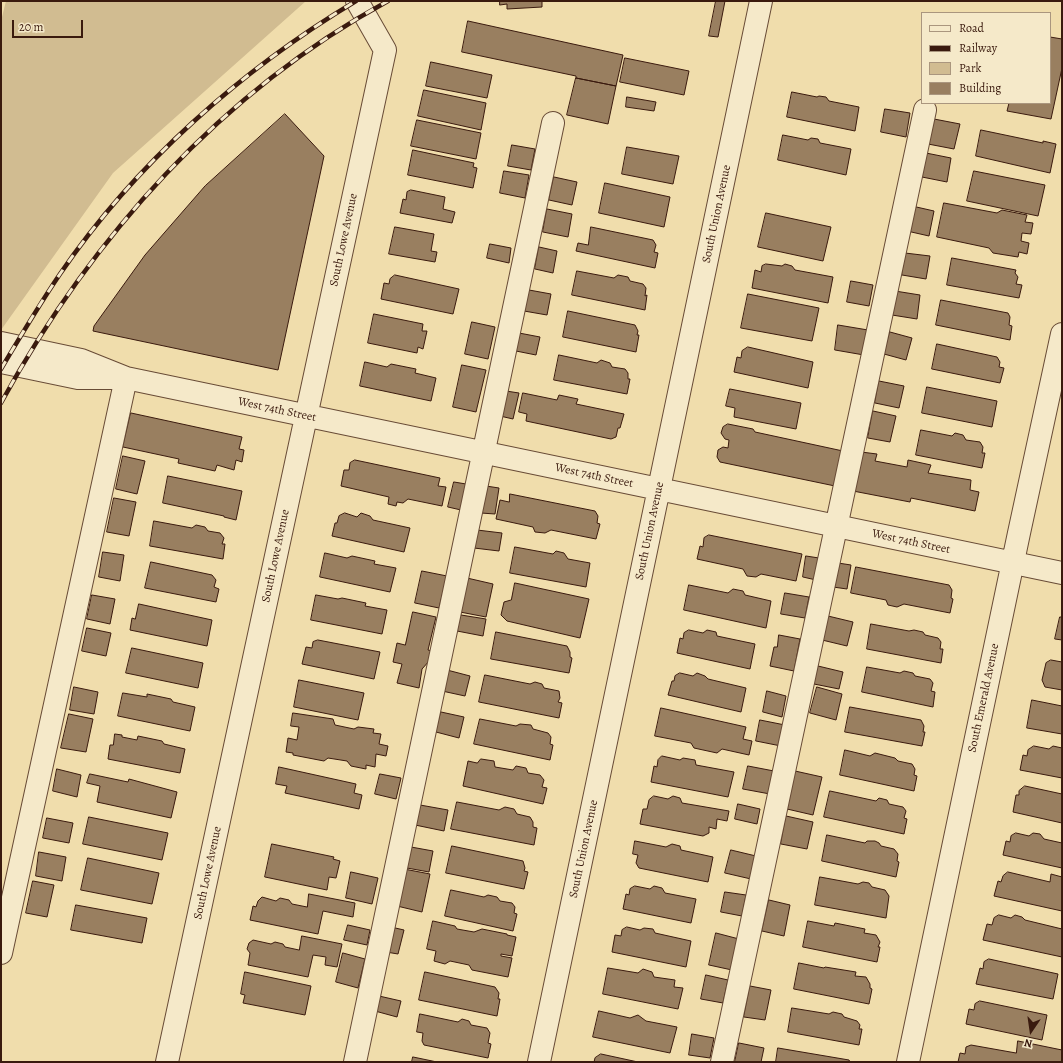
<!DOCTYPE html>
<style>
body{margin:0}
#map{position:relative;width:1063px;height:1063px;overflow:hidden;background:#f0ddac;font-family:Alegreya,serif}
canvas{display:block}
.frame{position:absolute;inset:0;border:2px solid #3a1a0e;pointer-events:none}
.legend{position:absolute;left:921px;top:12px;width:130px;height:92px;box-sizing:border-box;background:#f5e9c9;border:1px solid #aa967e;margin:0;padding:5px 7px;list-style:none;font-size:12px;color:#3a1a0e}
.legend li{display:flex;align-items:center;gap:8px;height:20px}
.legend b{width:20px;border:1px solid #aa967e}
.north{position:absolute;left:1011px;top:1011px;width:40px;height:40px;-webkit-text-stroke:3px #f5e9c9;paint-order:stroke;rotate:193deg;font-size:11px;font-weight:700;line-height:16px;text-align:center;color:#3a1a0e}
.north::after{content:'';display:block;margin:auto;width:14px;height:18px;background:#3a1a0e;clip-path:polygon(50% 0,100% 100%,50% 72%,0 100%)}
.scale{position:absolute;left:12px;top:20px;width:71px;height:18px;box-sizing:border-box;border:2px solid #3a1a0e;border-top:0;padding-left:5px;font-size:12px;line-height:14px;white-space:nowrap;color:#3a1a0e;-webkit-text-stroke:3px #f5e9c9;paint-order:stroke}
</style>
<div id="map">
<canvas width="1063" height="1063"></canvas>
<div class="frame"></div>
<ul class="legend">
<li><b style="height:5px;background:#f5e9c9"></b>Road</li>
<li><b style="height:5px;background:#3a1a0e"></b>Railway</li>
<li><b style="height:11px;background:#d1bc91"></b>Park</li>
<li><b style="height:11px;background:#997f60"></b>Building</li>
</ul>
<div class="north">N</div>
<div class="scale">20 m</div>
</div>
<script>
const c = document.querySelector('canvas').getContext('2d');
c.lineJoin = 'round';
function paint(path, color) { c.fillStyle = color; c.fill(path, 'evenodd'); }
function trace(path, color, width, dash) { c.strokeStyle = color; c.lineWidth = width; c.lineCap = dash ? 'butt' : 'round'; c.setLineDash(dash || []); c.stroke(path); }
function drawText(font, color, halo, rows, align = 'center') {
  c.font = font + ' Alegreya,serif'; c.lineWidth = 4; c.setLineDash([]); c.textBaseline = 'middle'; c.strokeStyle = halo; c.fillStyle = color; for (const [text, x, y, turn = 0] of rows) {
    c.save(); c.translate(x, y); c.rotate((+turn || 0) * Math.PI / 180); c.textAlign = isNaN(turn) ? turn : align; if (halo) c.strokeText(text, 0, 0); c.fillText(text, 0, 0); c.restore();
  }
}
paint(new Path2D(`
 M6,1H306L113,173L1,330V21Z`), '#d1bc91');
const building = new Path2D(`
 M500,1H542V7L507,9V4L500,5Z
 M716,1H725L718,37L709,36Z
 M468,21L623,55L616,86L576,78V76L462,52Z
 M1050,37L1062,39V68L1051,119L1007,111L1009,103H1050Z
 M625,58L689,71L684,95L620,82Z
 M431,62L492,75L487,98L426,86Z
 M576,78L616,86L608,124L567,115Z
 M424,90L486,103L481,130L418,116Z
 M792,92L817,97L819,96L826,97L829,101L859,107L855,131L787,117Z
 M627,97L656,102L654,111L626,107Z
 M885,109L910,113L906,137L881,132Z
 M285,114L324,156L278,370L93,331L94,326L145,255L205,186Z
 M934,119L960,124L954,149L928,144Z
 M417,120L481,133L476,159L411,146Z
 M981,130L1043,143V141L1056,144L1050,173L976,156Z
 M783,135L808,140L811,138L818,139L820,143L851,149L846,175L778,160Z
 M512,145L535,149L531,170L508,166Z
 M627,147L679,156L673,184L622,174Z
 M413,150L474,163L473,167L477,168L473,188L408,175Z
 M926,153L951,158L947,182L922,177Z
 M504,171L529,175L525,198L500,193Z
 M974,171L1045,185L1038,216L967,201Z
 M554,177L577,182L572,205L549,200Z
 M605,183L670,197L664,227L599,213Z
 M411,190L445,197L443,209L455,212L452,223L400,213L403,199L406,200L407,192Z
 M944,203L997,213L1002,210L1027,215L1025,222L1033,223L1031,234L1022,233L1021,241L1029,243L1027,254L1019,252L1018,257L993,253L989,248L937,237Z
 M912,206L934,211L929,236L907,231Z
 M547,209L572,214L568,237L543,232Z
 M766,213L831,227L823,261L758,247Z
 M395,227L434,234L431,251L437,252L435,262L389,254Z
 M591,227L653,240L656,245L654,252L658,253L655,268L576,251L578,243L588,245Z
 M490,244L511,248L509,263L487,258Z
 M539,247L557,251L553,273L535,269Z
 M905,253L930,256L926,279L902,275Z
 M952,258L1016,270L1015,273L1018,277L1016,284L1022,285L1019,298L947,285Z
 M766,264L782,266L785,264L792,266L795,270L833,277L828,303L752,288L755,270L761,272L762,266Z
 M577,271L614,278L618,275L628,277L630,281L643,284L646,288L645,296L647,295L645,310L572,295Z
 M395,275L459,289L453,314L381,299L384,283L389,284L390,279Z
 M851,281L873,285L869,306L847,302Z
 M529,290L551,294L547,315L524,311Z
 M895,291L920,295L917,319L892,315Z
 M748,294L819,308L812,341L741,328Z
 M941,300L1008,313L1010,317L1009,325L1012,326L1010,340L936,325Z
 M568,311L635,325L638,331L637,335H639L636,352L563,337Z
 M374,314L423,324L422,331H427L423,349L418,347L417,353L368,343Z
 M472,322L495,327L488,359L465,354Z
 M838,325L868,330L864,355L835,350Z
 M890,332L912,338L906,360L884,354Z
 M519,333L540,337L536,355L516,351Z
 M937,344L997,357L1000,362L999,367L1004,368L1000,383L932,369Z
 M748,347L813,362L808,388L734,372L737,357L741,358L742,351Z
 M559,355L597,363L601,360L610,363L612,367L625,369L628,373V379H630L627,394L554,380Z
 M365,362L387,367L391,364L416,369L415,373L436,378L431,401L360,386Z
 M462,365L486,370L476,412L453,407Z
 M879,381L904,386L899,408L875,403Z
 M927,387L997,401L992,427L922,413Z
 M730,389L801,403L796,429L734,417L735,408L726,406Z
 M506,391L519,393L513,419L500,416Z
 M523,393L557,400L559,395L578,399L576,404L624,414L620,428H618L616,437L611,439L526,421L527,414L519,412Z
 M873,411L896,416L890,442L868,438Z
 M131,413L242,437L239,449L244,450L242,462L236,460L234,470L217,465L215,471L178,463L179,459L123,447Z
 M728,424L753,429L755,432L843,451L835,486L720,462L717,457L718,450L723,447L728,448L729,440L725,439L721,433L723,427Z
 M921,430L952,436L955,433L963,435L966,440L980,442L983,447L982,453H985L982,468L916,455Z
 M861,452L877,454L875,461L907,467L908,460L931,465L928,473L971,480L970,490L979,492L975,511L911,498L910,502L853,491Z
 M123,456L145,461L137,494L116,489Z
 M355,460L440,478L438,486L446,487L442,506L408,499L403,503L397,502L396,506L388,504L389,497L341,486L344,470H349L350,463Z
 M168,476L242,491L236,520L224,517V516L163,503Z
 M454,482L466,484L461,510L448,507Z
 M486,486L499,488L495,514L481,513Z
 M510,494L595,511L598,516L597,523L600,524L596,539L551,530L545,533L535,532L533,527L496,519L500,500L509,502Z
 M114,498L136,502L129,536L107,532Z
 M345,513L357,517L361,513L370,516L373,520L410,528L404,552L332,536L335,523H337L339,516Z
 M154,521L192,528L196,525L205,527L208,531L220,533L224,538L222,544H225L223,559L150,546Z
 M477,530L502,533L499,551L474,548Z
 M709,535L802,554L796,581L761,574L756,577L747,576L743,569L697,559L700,546L703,547L704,538Z
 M515,547L553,554L556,551L564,553L568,559L590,563L586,587L510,573Z
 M103,552L124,555L120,581L99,577Z
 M325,553L347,558L352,556L375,561L374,564L396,568L390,592L320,577Z
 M806,556L819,558L816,580L803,577Z
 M151,562L212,575L216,580L214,587L219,589L216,602L145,588Z
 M838,563L851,565L847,589L833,587Z
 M856,567L949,585L952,590L951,598L953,599L950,613L904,604L897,607L888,605L886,600L851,593Z
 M422,571L447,576L439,608L415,603Z
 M467,578L493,584L486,617L460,612Z
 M515,583L589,599L580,638L507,621L501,615L504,602L511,600Z
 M689,585L728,593L733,589L743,591L745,595L771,601L766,628L684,610Z
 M785,593L809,597L805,618L781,614Z
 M92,595L115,599L110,624L87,619Z
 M316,595L338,599L342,598L366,603L365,606L387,610L382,634L311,620Z
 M139,604L212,620L207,646L130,630L132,618L135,619Z
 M413,612L436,617L428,650L432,651L430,660L422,669L419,688L397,683L402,664L393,662L397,643L405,645Z
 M461,615L486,619L483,636L457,631Z
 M828,616L853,622L847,646L822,640Z
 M1060,617H1062V640L1055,639Z
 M871,624L909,631L914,630L923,632L925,635L938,638L941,642L940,649H943L941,663L867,649Z
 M87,628L111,633L106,656L82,651Z
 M689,630L703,633L707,630L716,632L717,636L755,644L750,669L677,653L680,638L683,639L684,633Z
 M496,632L567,646L570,652V657L572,658L569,673L491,659Z
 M779,635L800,639L794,671L770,666L774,647H777Z
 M318,640L380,652L374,679L302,664L306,647L312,648L313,642Z
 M132,648L203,663L198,688L126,673Z
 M1051,660L1062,662V690L1045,687L1042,680L1046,663Z
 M818,666L843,672L839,689L814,684Z
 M867,667L900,673L904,671L913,673L915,676L930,679L933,683L931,691L935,692L933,707L862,692Z
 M447,670L470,676L465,696L442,691Z
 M680,673L693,676L697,673L705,676L708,679L746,688L741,712L668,695L672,681H674L675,676Z
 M485,675L530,684L535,682L542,684L544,688L559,691L560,698L558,702L562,703L559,718L479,702Z
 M299,680L364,693L358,720L294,707Z
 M74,687L98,692L94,714L70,710Z
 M817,687L842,694L836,720L810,713Z
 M767,691L786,696L782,717L763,712Z
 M123,693L147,697V694L171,699L173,702L195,707L190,731L118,716Z
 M1032,700L1062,706V734L1027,728Z
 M850,707L921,720L924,726L923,732H925L922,746L845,732Z
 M661,708L746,727L743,739L752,741L749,755L722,749L717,753L694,748L691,743L655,736Z
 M441,712L464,717L459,738L436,732Z
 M293,713L333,719L335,725L354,729L358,727L374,729L373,733L381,734L379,744L388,746L386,756L376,754L375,767L366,765V769L351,766L347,761L328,758L324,761L293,755V753L286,752L288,738L297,740L299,727L291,726Z
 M69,714L93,719L86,752L61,748Z
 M480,719L516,726L520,724L531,725L533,729L548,733L551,737L550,744L553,745L550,760L474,744Z
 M760,720L785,725L781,746L756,741Z
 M115,734L122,735V737L137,740L138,736L162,741L164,744L185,749L180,773L108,759L110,745H113Z
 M1034,746L1049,749L1053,746L1062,748V778L1020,770L1023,755L1027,756L1028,750Z
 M845,750L870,756L875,753L895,758L898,761L912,764L915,769L914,775L917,776L914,791L840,775Z
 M662,756L680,760L683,758L695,760L696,765L734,772L728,797L651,782L654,766L657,767L658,760Z
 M481,759L494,761L495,767L513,770L516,766L526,768L528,773L540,775L544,780L542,787L547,788L543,804L463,786L468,761L477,763Z
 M748,766L774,771L770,794L743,789Z
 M279,767L356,784L354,793L362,795L359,809L285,793L287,786L276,784Z
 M57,769L81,775L77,797L53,791Z
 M795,771L822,777L813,815L787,809Z
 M90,774L128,782L129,779L177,792L171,818L97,802L100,786L87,783Z
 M380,774L401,778L396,799L375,794Z
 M1025,786L1062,794V823L1013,812L1016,795H1019V791Z
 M830,791L876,801L879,798L887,800L889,804L903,807L906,811L904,818L907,819L904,834L824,817Z
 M654,796L668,799L673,796L680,798L682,803L729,811L727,821L717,819L716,829L709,827V833L703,836L640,824L643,809H647L649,800Z
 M457,802L499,810L505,807L514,809L517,814L530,817L533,822V827L537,828L534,845L451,829Z
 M738,804L760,809L757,824L735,819Z
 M420,805L448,810L444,831L415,825Z
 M786,816L813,822L807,849L781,844Z
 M89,817L168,833L162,860L83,844Z
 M47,818L73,823L69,843L43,838Z
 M1016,833L1029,836L1033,833L1040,834L1044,839L1062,843V868L1003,855L1006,841L1010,842L1011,836Z
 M827,835L865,843L867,841H875L879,843L881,846L894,849L898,854L897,861L899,862L896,877L822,861Z
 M635,841L666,847L672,844L680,846L681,850L713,857L708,882L639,868L636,863L638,855L633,854Z
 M272,844L334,857L333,859L340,861L336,878L329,877L327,890L265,877Z
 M452,846L523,861L525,868L524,871L528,872L524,889L446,873Z
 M411,847L433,851L429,872L407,868Z
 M731,850L756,856L751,879L725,873Z
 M39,852L66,857L62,881L36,876Z
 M88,858L159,873L152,904L81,890Z
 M404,869L430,874L422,912L397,906Z
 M351,872L378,878L372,904L346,898Z
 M1008,872L1050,882L1051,874L1062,877V911L994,896L998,881L1001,882L1003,876Z
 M820,877L858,884L863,882L869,883L872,887L885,890L889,896L886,918L815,905Z
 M33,881L54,885L47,917L26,913Z
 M635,886L650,889L654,886L662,888L665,893L696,899L691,923L623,909L626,894L629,895L630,889Z
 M451,890L484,897L488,895L497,897L500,901L512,903L515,907L514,913L517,914L513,931L445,916Z
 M725,892L746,895L742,916L721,912Z
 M309,894L355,903L353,917L323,911L318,934L250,920L253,906L256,907L258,901L262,897L276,901L280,898L289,900L292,904L307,907Z
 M769,900L790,905L784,936L762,931Z
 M76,905L147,918L142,943L71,930Z
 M999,915L1011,918L1015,915L1022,917L1025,920L1062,929V957L983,940L987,924L992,925L994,918Z
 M433,921L455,926L457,929L474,932L482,929L507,934V935L516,937L512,956L501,954V956L512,958L508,977L472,970L469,965L450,961L445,964L434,961L436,951L427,949Z
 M808,921L834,926L835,923L865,929L864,933L876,935L880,942L878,947H880L877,962L803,947Z
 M348,925L370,930L367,945L344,940Z
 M391,927L404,930L398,954L386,952Z
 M627,927L640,930L644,928L653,929L655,933L691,941L686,967L612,952L615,935L621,936L622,930Z
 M716,933L739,939L732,970L709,965Z
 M302,936L342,944L337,967L325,965L326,957L313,955L308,977L248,965L250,953L247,949L249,943L253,940L271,944L275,942L283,944L285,947L299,950Z
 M343,953L365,959L358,988L336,982Z
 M989,959L1058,974L1053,999L976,984L980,968L983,969L984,962Z
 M799,963L824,968L825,967L856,972L855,976L866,977L870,984V988L872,989L869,1004L794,989Z
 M608,968L638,973L643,969L652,972L654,977L675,980L674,987L683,988L678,1009L603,994Z
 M245,972L311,986L305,1015L243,1003L245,995L241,994Z
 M425,972L495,987L499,993L498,999H500L497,1016L419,1000Z
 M706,975L728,980L723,1003L701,999Z
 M750,986L771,990L765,1020L744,1017Z
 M379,996L401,1001L397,1017L375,1011Z
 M980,1001L1047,1015L1042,1040L966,1024L969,1009L974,1010L975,1004Z
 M792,1008L829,1014L833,1012L842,1014L844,1017L857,1021L860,1025L859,1029H862L859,1045L788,1032Z
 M599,1011L630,1018L638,1015L646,1021L677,1027L670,1053L593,1037Z
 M420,1014L458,1022L462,1019L469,1021L471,1025L487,1028L490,1033L488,1043L491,1044L488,1058L424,1045L422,1041L423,1033L417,1032Z
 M692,1034L714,1038L710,1058L689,1055Z
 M1018,1041L1062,1050V1062H958L960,1053L965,1054L966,1047L971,1045L1016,1053Z
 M739,1043L764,1048L761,1062H735Z
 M778,1048L849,1060L850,1062H776Z
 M601,1054L638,1062H594L595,1058Z
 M413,1057L437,1062H412Z`);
paint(building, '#997f60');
trace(building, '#3a1a0e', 1);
const minor = new Path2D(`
 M1,343L81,360L126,378L1062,573
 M1,362L78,378H116
 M1,953L126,378
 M167,1062L385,50L357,1
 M355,1062L553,123
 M539,1062L761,1
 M722,1062L925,110
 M908,1062L1019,533L1062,334`);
trace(minor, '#684b36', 24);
trace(minor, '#f5e9c9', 22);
const rail = new Path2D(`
 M1,369C20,337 39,305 60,274C135,164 242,69 356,1
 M1,403C91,238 221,92 388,1`);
trace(rail, '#3a1a0e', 4.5);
trace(rail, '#f5e9c9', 3, [9]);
drawText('12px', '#3a1a0e', '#f5e9c9', [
 ["South Union Avenue",717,214,-78],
 ["South Lowe Avenue",344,240,-78],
 ["West 74th Street",277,410,12],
 ["West 74th Street",594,476,12],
 ["South Union Avenue",650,531,-78],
 ["West 74th Street",911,542,12],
 ["South Lowe Avenue",276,556,-78],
 ["South Emerald Avenue",984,698,-78],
 ["South Union Avenue",584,849,-78],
 ["South Lowe Avenue",208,873,-78]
]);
</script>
